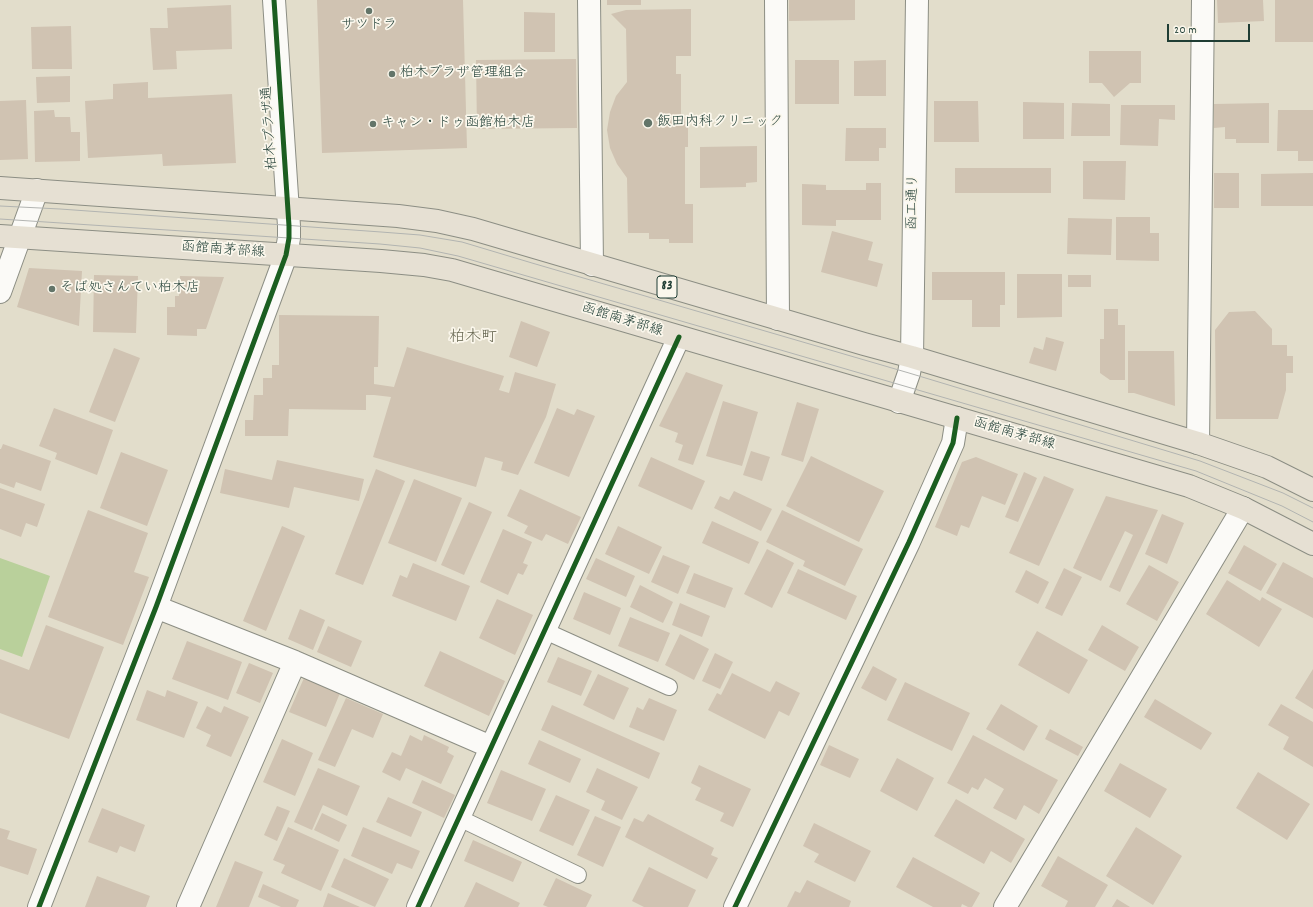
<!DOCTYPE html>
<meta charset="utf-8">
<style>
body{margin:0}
#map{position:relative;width:1313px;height:907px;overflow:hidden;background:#e2ddcb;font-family:Dekko,sans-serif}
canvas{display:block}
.scale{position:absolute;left:1167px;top:24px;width:83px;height:18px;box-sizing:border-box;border:2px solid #1f3d34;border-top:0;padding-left:5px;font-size:12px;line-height:14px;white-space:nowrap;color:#1f3d34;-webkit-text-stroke:3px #fbf7ec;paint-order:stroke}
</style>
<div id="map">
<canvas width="1313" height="907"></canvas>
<div class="scale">20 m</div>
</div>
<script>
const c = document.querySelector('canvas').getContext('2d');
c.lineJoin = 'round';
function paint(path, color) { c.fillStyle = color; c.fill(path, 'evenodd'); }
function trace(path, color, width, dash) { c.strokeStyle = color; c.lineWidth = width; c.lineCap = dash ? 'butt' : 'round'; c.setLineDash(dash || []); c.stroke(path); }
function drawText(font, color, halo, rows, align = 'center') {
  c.font = font + ' Dekko,"Klee One",sans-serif'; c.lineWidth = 3.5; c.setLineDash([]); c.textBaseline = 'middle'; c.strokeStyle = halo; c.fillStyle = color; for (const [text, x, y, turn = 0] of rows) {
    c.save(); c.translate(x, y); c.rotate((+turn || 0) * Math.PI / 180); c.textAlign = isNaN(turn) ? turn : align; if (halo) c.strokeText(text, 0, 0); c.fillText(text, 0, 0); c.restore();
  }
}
paint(new Path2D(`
 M0,558L50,576L22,657L0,649Z`), '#b9d09b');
paint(new Path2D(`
 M317,0H463L467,148L322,153Z
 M607,0H641V5H607Z
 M789,0H855V20L789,21Z
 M1217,0H1263L1264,21L1218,23Z
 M1275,0H1313V42H1275Z
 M231,5L232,49L176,51L177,69L153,70L150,28H168L167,8Z
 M691,9V56H676V74H681V117H688V147H685V204H693V243H669V239H649V233H628L627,178L617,164L610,148L607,130L610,112L616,96L627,82L626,29L611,14L626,10Z
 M524,12L555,13V52H524Z
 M71,26L72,69H32L31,27Z
 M1089,51H1141V83H1130L1114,97L1102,83H1089Z
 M576,59L577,128L477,129L476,60Z
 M795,60H839V104H795Z
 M886,60V96H854V61Z
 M70,76V102L37,103L36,77Z
 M148,82V98L232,94L236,163L163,166L162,154L88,158L85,101L113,99V84Z
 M26,100L28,159L0,160V101Z
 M934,101H978L979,142H934Z
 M1023,102L1064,103V139H1023Z
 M1072,103L1110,104V136H1071Z
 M1269,103V143H1236V139H1225V127L1214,128V104Z
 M1121,105H1175V120L1159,119L1158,146L1120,145Z
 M54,110L55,117H70L71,132H80V161L35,162L34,111Z
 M1278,110H1313V161H1298V151H1277Z
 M846,128H886V148H879V161H845Z
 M757,146V182L746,183V187L700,188V147Z
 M1083,161H1126L1125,200L1083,199Z
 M955,168H1051V193H955Z
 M1214,173H1239V208H1214Z
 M1313,173V206H1261V174Z
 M866,183H881V220H836V226L802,225V184L826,185V190H866Z
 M1116,217H1150V233H1159V261L1116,260Z
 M1068,218L1112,219L1111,255L1067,254Z
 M832,231L873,242L868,260L883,264L877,287L821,272Z
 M29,268L82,271L79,326L17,307Z
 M932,272H1005V305H1000V327H972V300H932Z
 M1017,274H1062V317L1017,318Z
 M94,275L138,276L136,333L93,332Z
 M1068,275H1091V287H1068Z
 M180,276L224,277L206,329H197V336L167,335V307H175V296H179Z
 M1104,309H1118V325H1125V380H1110L1100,373V339H1104Z
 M1255,311L1272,329V345H1287V356H1293V373H1286V390L1278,419H1216L1215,330L1229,312Z
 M279,315L379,316L378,367H374V384L394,387L407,347L504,376L499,390L509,393L515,372L556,384L546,417L518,475L501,470L503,462L485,457L476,487L373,457L391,397L374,395H366V410L289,409L288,436H245V420H253L254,395H263V378H272V365H279Z
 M521,321L550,332L537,367L509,357Z
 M1046,337L1064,342L1056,371L1029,363L1034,347L1043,350Z
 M114,348L140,358L115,422L89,412Z
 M1128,351H1174L1175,406L1134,393H1128Z
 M686,372L723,385L693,465L678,460L683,445L675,442L678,433L659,426Z
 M723,401L758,412L742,466L706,456Z
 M797,402L819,409L803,462L781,455Z
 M54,408L113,430L97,475L55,459L57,453L39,446Z
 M557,408L574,415L577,409L595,416L569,477L534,463Z
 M3,444L51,461L41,491L16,482L14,488L0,483V449H1Z
 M751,451L770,457L762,481L743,475Z
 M121,452L168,470L147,526L100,508Z
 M811,456L884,491L859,542L786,506Z
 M651,457L705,481L692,510L638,486Z
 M976,457L1018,474L1005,505L982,496L969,528L961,525L957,536L935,527L962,462Z
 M277,460L364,479L359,501L294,487L289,508L220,493L225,469L272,480Z
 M376,469L405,481L363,585L335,574Z
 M1024,472L1037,478L1018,522L1005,517Z
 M1044,476L1074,489L1039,566L1009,553Z
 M414,479L462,498L436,562L388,543Z
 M0,488L45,504L37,527L26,523L21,537L0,529Z
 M520,489L581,517L568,544L546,534L542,541L524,533L528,526L507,516Z
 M734,491L772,509L761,531L714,508L720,496L729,500Z
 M1106,496L1158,510L1120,592L1109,587L1133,535L1125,531L1101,581L1073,568Z
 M469,502L492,512L464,575L441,565Z
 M88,510L148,533L134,572L149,577L123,645L48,617Z
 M782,510L863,549L845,586L803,566L805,561L766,542Z
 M1162,514L1184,523L1167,564L1145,554Z
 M712,521L759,542L749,564L702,543Z
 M282,526L305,536L266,631L243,621Z
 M618,526L662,547L649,574L605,554Z
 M503,529L532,542L523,563L528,565L523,575L518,573L508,595L480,582Z
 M1244,545L1277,564L1261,591L1228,573Z
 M767,549L794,563L772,608L744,594Z
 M663,555L690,566L678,594L651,582Z
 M596,558L635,576L626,597L586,579Z
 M1283,562L1313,578V618L1266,593Z
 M413,563L470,586L456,621L392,596L400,575L407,578Z
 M1149,565L1179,582L1157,621L1126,604Z
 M1064,568L1082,577L1062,616L1045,608Z
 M798,569L857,596L846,620L787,593Z
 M1026,570L1049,582L1038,604L1015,592Z
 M694,573L733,588L725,608L686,593Z
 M1227,580L1260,601L1262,597L1282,609L1259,647L1206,614Z
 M640,585L673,602L663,623L630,607Z
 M584,592L621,608L610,635L573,619Z
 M497,599L533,615L515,655L479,638Z
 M680,603L710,616L702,637L672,625Z
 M300,609L325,620L313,650L288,639Z
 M630,617L670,633L658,662L618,646Z
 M46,625L104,647L69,739L0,713V659L29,670Z
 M1102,625L1139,647L1125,671L1088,650Z
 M328,626L362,641L351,667L317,652Z
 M1037,631L1088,660L1069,694L1018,665Z
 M680,634L709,649L694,680L665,665Z
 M187,641L242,662L228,700L172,679Z
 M440,651L505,681L489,716L424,686Z
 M715,653L733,662L720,689L702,681Z
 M558,657L592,671L581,696L547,682Z
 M249,663L273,673L260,703L236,693Z
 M873,666L897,679L886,701L861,688Z
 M1313,669V709L1295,698Z
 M732,673L770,692L776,681L800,693L789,716L779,711L765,739L708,710L717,693L721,695Z
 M598,674L629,688L614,720L583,705Z
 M304,678L340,693L326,727L289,712Z
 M905,682L970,713L952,751L887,720Z
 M147,690L165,697L167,690L198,702L184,738L136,720Z
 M346,698L383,714L373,738L352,729L335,767L318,760Z
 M649,698L677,710L664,741L629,727L637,707L643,710Z
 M1155,699L1212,733L1201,750L1144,717Z
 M1001,704L1038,726L1024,751L986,729Z
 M1281,704L1313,722V767L1283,749L1289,737L1268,725Z
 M552,705L660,753L649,779L541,730Z
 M207,706L221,713L224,706L249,717L231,757L206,746L211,735L196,728Z
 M1050,729L1083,747L1078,756L1045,739Z
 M410,735L422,741L424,735L449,747L447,752L454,756L441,784L406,768L400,781L382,772L392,752L401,756Z
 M973,735L1058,780L1039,814L1024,805L1016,820L993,808L1004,789L985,778L978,790L972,787L968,794L947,783Z
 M282,739L313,753L295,796L263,782Z
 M539,740L581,759L570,783L528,764Z
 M829,745L859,759L850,778L820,765Z
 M897,758L934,778L917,811L880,791Z
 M1120,763L1167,789L1150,818L1104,791Z
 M699,765L751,789L733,827L720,821L724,813L695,800L701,788L691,783Z
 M318,768L360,786L347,816L323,805L312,830L294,822Z
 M597,768L638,787L622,820L601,810L605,801L586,792Z
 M501,770L546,789L532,821L487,803Z
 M1258,772L1310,804L1287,840L1236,808Z
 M422,780L455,795L444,818L412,803Z
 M556,795L590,810L573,846L539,831Z
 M388,797L422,812L411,837L376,822Z
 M956,799L1025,839L1011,863L991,851L984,864L934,836Z
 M277,806L290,811L277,841L264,835Z
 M102,808L145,825L135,852L120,846L117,853L88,842Z
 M322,813L347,825L339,842L314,830Z
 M648,814L714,848L711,855L718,858L707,879L625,837L634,818L643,822Z
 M595,816L621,827L603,867L577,855Z
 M814,823L871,851L855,882L814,862L819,854L803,846Z
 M288,827L339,850L321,891L281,873L285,865L273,860Z
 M363,827L420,851L412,869L397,863L392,874L351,856Z
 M1136,827L1182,856L1153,905L1106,876Z
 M0,828L10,831L7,839L37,849L28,875L0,866Z
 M473,840L522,862L513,882L464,861Z
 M1058,856L1108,885L1095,907H1065L1068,901L1041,886Z
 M913,857L980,893L972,907H968L962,904L961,907H933L896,887Z
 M344,858L389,879L375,907L331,887Z
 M235,861L263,872L249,907H216Z
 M649,867L696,890L688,907H644L632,901Z
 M97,876L150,896L146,907H85Z
 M556,878L592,895L586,907H548L543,905Z
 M807,880L851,901L849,907H787L795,891L800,893Z
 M476,882L520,903L518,907H464Z
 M263,884L299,900L296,907H281L258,897Z
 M328,893L360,907H323Z
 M1117,899L1130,907H1112Z`), '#d0c3b2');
const service = new Path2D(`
 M545,631L669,687
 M459,818L578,875`);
const minor = new Path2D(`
 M589,0L592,265
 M776,0L778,319
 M1198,443L1203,0
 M156,607L295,662L491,747
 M39,907L156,607L286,255
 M188,907L295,662
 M418,907L679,337
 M735,907L909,542L953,443L957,418
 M1005,907L1243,508`);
const tertiary = new Path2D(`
 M274,0L289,226V238L286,255
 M0,292L37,190
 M899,402L909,373L912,357L917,0`);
const primary = new Path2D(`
 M0,188L398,216L437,221L473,229L864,344L912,357L1198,443L1267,467L1313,490
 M0,236L381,261L424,265L452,270L1189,486L1243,508L1313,544`);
trace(service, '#8c8e84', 18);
trace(minor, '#8c8e84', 24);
trace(tertiary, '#8c8e84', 24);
trace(primary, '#8c8e84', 24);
trace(service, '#fbfaf7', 16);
trace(minor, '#fbfaf7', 22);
trace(tertiary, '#fbfaf7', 22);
trace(primary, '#e6e0d3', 22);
trace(new Path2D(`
 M0,206L60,209L381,232L420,235L462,242L532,263L909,373L1200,461L1283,493L1313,508
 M0,219L380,244L420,248L458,256L1196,471L1282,506L1313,522`), '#b2b4b1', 1);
trace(new Path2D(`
 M39,907L156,607L286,255L289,238V226L274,0
 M418,907L679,337
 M735,907L909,542L953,443L957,418`), '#1b5e20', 5);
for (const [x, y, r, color] of [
 [369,11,4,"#637569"],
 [392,74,4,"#637569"],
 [648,123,5,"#637569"],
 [373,124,4,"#637569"],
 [52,289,4,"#637569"]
]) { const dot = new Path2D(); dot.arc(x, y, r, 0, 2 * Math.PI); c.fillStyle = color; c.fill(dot); trace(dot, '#fbf7ec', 1.5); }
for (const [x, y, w] of [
 [667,287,20]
]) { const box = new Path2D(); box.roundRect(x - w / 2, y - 11, w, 22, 3); c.fillStyle = '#fbf7ec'; c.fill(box); trace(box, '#1f3d34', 1); }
drawText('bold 13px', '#1f3d34', null, [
 ["83",667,287]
]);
drawText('14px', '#1f3d34', '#fbf7ec', [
 ["サツドラ",369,26,"center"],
 ["柏木プラザ管理組合",400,74],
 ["飯田內科クリニック",657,123],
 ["キャン・ドゥ函館柏木店",381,124],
 ["そば処さんてい柏木店",60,289]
], 'left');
drawText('14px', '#1f3d34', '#fbf7ec', [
 ["柏木プラザ通",271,128,-94],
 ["函工通り",914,202,-89],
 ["函館南茅部線",223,251,4],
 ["函館南茅部線",622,321,17],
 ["函館南茅部線",1014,435,16]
]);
drawText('16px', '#64644e', '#fbf7ec', [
 ["柏木町",473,339]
]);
</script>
